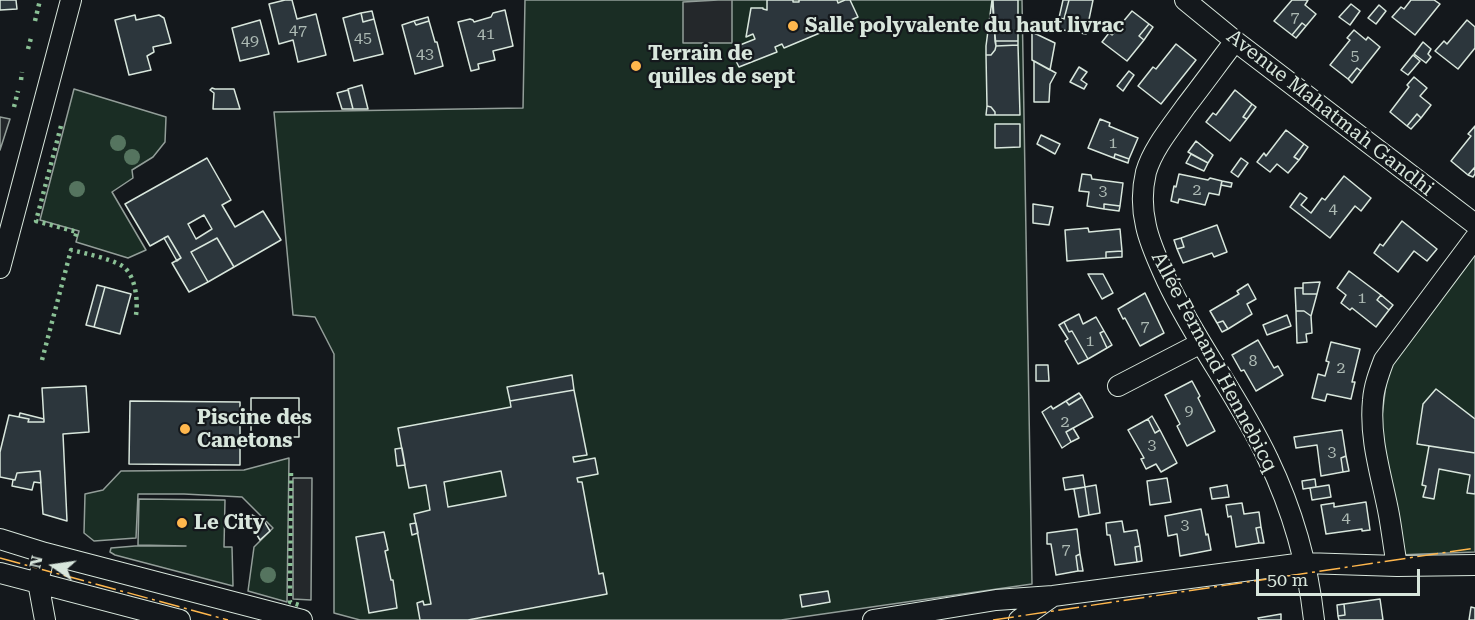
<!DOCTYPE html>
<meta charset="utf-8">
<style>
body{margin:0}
#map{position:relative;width:1475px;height:620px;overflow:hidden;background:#14181c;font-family:"Roboto Serif",serif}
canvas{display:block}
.north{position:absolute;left:24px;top:536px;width:60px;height:60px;-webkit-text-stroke:4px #14181c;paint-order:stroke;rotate:283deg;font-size:16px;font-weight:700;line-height:24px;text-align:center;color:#d8e6dc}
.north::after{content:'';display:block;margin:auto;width:21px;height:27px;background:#d8e6dc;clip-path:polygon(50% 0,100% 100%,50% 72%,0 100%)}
.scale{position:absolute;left:1256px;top:569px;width:164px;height:27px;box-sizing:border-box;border:3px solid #d8e6dc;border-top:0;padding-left:8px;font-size:18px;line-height:21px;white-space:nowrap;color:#d8e6dc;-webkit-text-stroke:4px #14181c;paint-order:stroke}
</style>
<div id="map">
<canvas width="1475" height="620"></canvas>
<div class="north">N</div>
<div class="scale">50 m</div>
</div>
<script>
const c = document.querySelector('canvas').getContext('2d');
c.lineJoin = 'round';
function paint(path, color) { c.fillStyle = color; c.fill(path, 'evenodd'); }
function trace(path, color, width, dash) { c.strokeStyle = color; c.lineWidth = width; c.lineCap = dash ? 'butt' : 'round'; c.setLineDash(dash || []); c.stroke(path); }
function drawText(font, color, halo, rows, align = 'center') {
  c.font = font + ' "Roboto Serif",serif'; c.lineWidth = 4.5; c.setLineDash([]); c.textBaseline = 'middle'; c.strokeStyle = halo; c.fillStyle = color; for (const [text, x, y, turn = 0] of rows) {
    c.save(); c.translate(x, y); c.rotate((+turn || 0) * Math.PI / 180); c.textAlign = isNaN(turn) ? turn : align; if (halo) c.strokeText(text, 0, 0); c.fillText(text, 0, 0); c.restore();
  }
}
const green = new Path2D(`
 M525,0H1022L1032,584L781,620H360L334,613V354L315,317L293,315L274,112L523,108Z
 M74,89L166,117L165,142L153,157L132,170L133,178L112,192L146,250L128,258L76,242L79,231L40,220Z
 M1475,243V552L1397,555L1380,432L1389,360Z
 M289,458L287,602L248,591L254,547L273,528L242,497L184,494H138L136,538L94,541L84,533L85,494L103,490L121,471L244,470Z
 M139,499L225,500L224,547H232L233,586L115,555L110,552L111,548L135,546H186L138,545Z`);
paint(green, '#1a2d24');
trace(green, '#939e99', 1.5);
const parking = new Path2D(`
 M718,0H732V43H683V2Z
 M0,117L10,119L0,150Z
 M293,478H312L311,600L293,599Z`);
paint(parking, '#24282b');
trace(parking, '#939e99', 1.5);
const building = new Path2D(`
 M0,0H16L17,9L0,10Z
 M285,0H292L297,19L316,14L326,55L298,62L293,40L279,44L269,4Z
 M767,0H793V2H799V0H837L838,3L845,0H850L858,17L784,48L782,44L775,47L777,52L739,67L730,49L755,39L753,34L746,37L751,8H763V9L767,10Z
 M992,0L996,46L995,50L991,55H986V46Z
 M993,0H1018V41H995Z
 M1063,0H1069L1064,19L1059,18Z
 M1069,0H1093L1086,34L1057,29L1059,18L1064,19Z
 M1292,0H1308L1305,5L1316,14L1306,26L1302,23L1292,35L1274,21Z
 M1411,0H1434L1440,4L1415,35L1392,17L1401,7L1404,9Z
 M1351,4L1360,11L1350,25L1339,17Z
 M1379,5L1386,11L1376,24L1368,18Z
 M505,10L513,46L493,51L495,60L478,64L479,69L471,71L458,22L470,19L473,20L474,22L491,17L493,13Z
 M372,11L374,19L363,22L361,13Z
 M1132,11L1149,24L1139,36L1144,40L1127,61L1102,42L1109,33L1112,35Z
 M361,13L363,22L374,19L383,54L354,61L343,18Z
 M135,15L136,20L159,15L164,18L171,43L153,47L154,52L147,56L151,70L129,75L115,20Z
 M428,17L429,21L416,25L414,21Z
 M260,20L269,54L240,61L232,28Z
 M1467,20L1475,27V48L1458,69L1435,51L1444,41L1447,44Z
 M414,21L416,25L429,21L435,42H437L443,66L415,74L402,25Z
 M1302,23L1306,26L1296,38L1292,35Z
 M1149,24L1153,27L1144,40L1139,36Z
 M1354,30L1366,40L1368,37L1380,47L1361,71L1357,68L1348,79L1330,65L1350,40L1347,38Z
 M1032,32L1055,43L1050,70L1032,60Z
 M995,41H1018V45L996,46Z
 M1423,42L1431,49L1428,54L1431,57L1426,63L1414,54Z
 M1176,44L1196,60L1161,104L1138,86L1153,67L1156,69Z
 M1018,45L1020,115H995V112L991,107L987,106L986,55H991L995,50L996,46Z
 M1413,55L1420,61L1408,75L1401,70Z
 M1034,61L1056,73L1050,84L1049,102H1034Z
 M1079,67L1087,72L1081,80L1087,84L1084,89L1070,82Z
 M1357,68L1361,71L1352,83L1348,79Z
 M1129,71L1134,75L1123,91L1117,86Z
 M1414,77L1427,88L1420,96L1431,105L1421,118L1417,114L1407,126L1390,112L1409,87L1407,85Z
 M362,85L368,109H353L348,89Z
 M212,88L215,89H234L240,109H213L214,93L210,90Z
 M348,90L353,109H342L337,93Z
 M1235,90L1252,104L1243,117L1247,119L1230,141L1206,122L1213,113L1216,115Z
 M1252,104L1256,107L1247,119L1243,117Z
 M987,106L991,107L995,112V115H986Z
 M1417,114L1421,118L1411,129L1407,126Z
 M1100,119L1110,123L1109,126L1138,138L1129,159L1115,154L1114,158L1088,148Z
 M995,124H1020V147L995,148Z
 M1475,126V167L1468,175L1451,161L1471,136L1468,134Z
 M1286,130L1304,144L1294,157L1299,160L1288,173L1277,164L1270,172L1257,162L1264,153L1266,156Z
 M1041,135L1060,144L1055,154L1037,144Z
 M1196,141L1213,155L1208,163L1188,152Z
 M1304,144L1308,147L1299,160L1294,157Z
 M1115,154L1129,159L1128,163L1114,158Z
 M1191,154L1208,163L1204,171L1186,163Z
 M207,158L231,200L222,205L235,227L263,211L281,240L234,267L217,238L191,252L208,282L189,292L172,263L181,258L168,236L150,246L125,204ZM204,215L212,229L196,239L188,224Z
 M1241,158L1248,163L1238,177L1231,172Z
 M1475,167V174L1473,177L1468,175Z
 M1082,174L1091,175L1092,179L1123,183L1120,206L1104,204V209L1087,206L1089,192L1079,191Z
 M1179,174L1208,180L1210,178L1222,181L1219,195L1209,193L1205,205L1179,199L1178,203L1171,201L1174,186L1176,187Z
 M1344,176L1371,198L1361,211L1355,206L1330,238L1290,207L1300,193L1307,198L1301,205L1311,213L1322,198L1325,200Z
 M1222,181L1232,183L1231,187L1221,185Z
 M1033,204L1053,207L1049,225L1033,223Z
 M1104,204L1120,206L1119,211L1104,209Z
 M1402,221L1437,249L1427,261L1414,251L1398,272L1374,253L1380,244L1383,246Z
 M1217,225L1227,252L1214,257L1212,253L1183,263L1177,249L1184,247L1181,238Z
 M1088,228L1089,232L1120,229L1122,251L1106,252V258L1067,261L1065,230Z
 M168,236L181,258L177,261L164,238Z
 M217,238L234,267L208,282L191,252Z
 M1181,238L1184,247L1177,249L1174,240Z
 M1122,251V257L1106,258V252Z
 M1349,271L1381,295L1377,300L1389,310L1376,327L1352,308L1350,310L1341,303L1346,295L1337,288Z
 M1088,274H1103L1113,293L1102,299Z
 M1320,282L1317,294H1303V283Z
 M1248,284L1256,299L1247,304L1252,314L1228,329L1223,321L1217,323L1210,311L1239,294L1237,291Z
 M97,285L105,287L94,327L86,325Z
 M105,287L131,294L120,334L94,327Z
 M1295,288H1303V294H1317L1311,316L1304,311H1296Z
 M1145,293L1164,333L1140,346L1125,318L1123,319L1118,309Z
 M1381,295L1393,305L1389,310L1377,300Z
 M1296,311H1304L1311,316L1312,333L1306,334L1307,342L1297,343Z
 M1079,314L1083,324L1096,317L1104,331L1100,333L1107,348L1088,359L1072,331L1069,332L1064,322Z
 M1287,315L1291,326L1267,335L1263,325Z
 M1223,321L1228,329L1222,332L1217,323Z
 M1064,322L1069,332L1072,331L1088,359L1078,364L1065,341L1068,339L1059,325Z
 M1104,331L1112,345L1107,348L1100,333Z
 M1258,340L1274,368L1278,366L1283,375L1256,391L1244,370L1241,371L1232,355Z
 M1331,342L1360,349L1352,382H1355L1351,399L1327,394L1325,401L1312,398L1318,374L1325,376L1329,362L1326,361Z
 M1036,365H1048L1049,381H1036Z
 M572,375L574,390L510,401L507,387Z
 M1192,381L1200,396L1198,398L1215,431L1187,446L1177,426L1180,424L1165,395Z
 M86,386L89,432L63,434L67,521L43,514L40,471L17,473L15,480L0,477V452L9,415L29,419L28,422H44L42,388Z
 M1436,389L1475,419V453L1417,444L1423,404Z
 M574,390L587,455L573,457L574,462L595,458L598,474L577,478L578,482H582L599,574L603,573L607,594L468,620H420L417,603L423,601L424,605L431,604L414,514L430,510L426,485L409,488L398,428L511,407L510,401ZM501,471L506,496L448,507L444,482Z
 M1079,393L1082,397L1069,405L1066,401Z
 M1082,397L1093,417L1066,432L1071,442L1062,448L1042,412L1051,406L1053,409L1066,401L1069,405Z
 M251,398H299V437H251V422H240V465L129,464L130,401L240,402V413H251Z
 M251,398H299V437H251Z
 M20,413L44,419V422H28L29,419L19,417Z
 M240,413H251V422H240Z
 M1152,416L1160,430L1155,433L1148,419Z
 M1148,419L1155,433L1160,430L1177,463L1161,472L1156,464L1146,469L1141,459L1144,458L1128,430Z
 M1073,428L1079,438L1071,442L1066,432Z
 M1342,430L1346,456L1341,458L1343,472L1321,476L1317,445L1296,448L1294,437Z
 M1429,446L1475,453V494L1467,493L1470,475L1439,469L1434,499L1423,497L1426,486L1422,485Z
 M402,448L405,465L397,466L395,449Z
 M1346,456L1349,471L1343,472L1341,458Z
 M40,471L41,483L34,482L32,490L12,486L13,480H15L17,473Z
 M1083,475L1085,487L1065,490L1063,478Z
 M1167,478L1171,502L1150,505L1147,481Z
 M1315,479L1316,487L1303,489L1302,481Z
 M1096,485L1100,513L1089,515L1085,487Z
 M1227,485L1229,497L1212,499L1210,488Z
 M1329,485L1331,497L1312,500L1310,488Z
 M1085,487L1089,515L1079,517L1074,489Z
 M1366,502L1370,530L1362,531V529L1326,534L1321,505L1334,503V507Z
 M1242,503L1244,514L1259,512L1261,527L1256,528L1259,543L1236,547L1231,516L1228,517L1226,505Z
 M1201,509L1206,535L1208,534L1211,550L1180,556L1177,534L1168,536L1165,516Z
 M252,515L264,521L270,531L260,540L254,530L242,525Z
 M1122,521L1124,532L1137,530L1140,546L1135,547L1137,562L1115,565L1110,535H1107L1106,523Z
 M416,523L418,533L412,535L410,524Z
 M1261,527L1264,543H1259L1256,528Z
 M1077,529L1080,554L1076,556L1078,571L1056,575L1051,544H1047V533Z
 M384,532L388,550L385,551L391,580H393L397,608L369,613L356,537Z
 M1140,546L1142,561L1137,562L1135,547Z
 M1080,554L1083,571H1078L1076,556Z
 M828,591L830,602L802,607L800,595Z
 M1380,599L1383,620H1339L1338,616L1345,615L1344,604Z
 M1344,604L1345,615L1338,616L1337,605Z
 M1471,607L1475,608V620H1469Z
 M1281,614V620H1259L1258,618Z`);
paint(building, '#2c363c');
trace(building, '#d8e6dc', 1.5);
const street = new Path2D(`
 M1185,0L1235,41L1475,224
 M1235,41C1219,62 1203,84 1186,106C1172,126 1153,148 1146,172C1142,189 1142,209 1146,226C1150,245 1159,263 1167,281C1196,343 1239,397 1268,459C1292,509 1308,565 1314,620
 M0,268L71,0
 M1118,386L1201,343
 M0,539L45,553L302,620
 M1397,566C1394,549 1392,532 1389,515C1382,477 1369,440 1373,400C1374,386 1379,373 1384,360L1475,238
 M0,573L180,620
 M45,620L38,582L45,553
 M873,620L996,600L1053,596L1304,563L1397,566L1475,565
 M1019,620L1053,596`);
trace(street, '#d8e6dc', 22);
trace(street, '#14181c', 20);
trace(new Path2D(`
 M35,21L40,0
 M28,49L31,38
 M21,80L22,72
 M14,107L18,91
 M61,126L36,221L77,232L74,240
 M42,360L71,250C84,253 118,260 126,269C136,280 138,302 136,315
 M291,473L290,602L302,606`), '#8ac095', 4.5, [3, 4.5]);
trace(new Path2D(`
 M0,558L228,620
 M993,620L1475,548`), '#ffb74d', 1.5, [21, 4.5, 3, 4.5]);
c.fillStyle = '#55745f';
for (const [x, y] of [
 [118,143],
 [132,157],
 [77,189],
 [268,575]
]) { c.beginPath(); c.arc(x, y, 8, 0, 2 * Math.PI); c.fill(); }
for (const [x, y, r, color] of [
 [793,26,6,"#ffb74d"],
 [636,66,6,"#ffb74d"],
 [185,429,6,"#ffb74d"],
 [182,523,6,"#ffb74d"]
]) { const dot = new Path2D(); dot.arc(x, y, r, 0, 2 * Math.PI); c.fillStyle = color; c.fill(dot); trace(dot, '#14181c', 2); }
drawText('16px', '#adbab4', null, [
 ["7",1295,17],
 ["47",298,30],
 ["41",486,34],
 ["45",363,38],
 ["49",250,41],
 ["43",425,54],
 ["5",1355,56],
 ["1",1113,143],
 ["2",1197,190],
 ["3",1103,191],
 ["4",1333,209],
 ["1",1362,298],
 ["7",1145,326],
 ["1",1090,341],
 ["8",1253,361],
 ["2",1341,368],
 ["9",1189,411],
 ["2",1065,422],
 ["3",1152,445],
 ["3",1332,452],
 ["4",1346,518],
 ["3",1185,525],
 ["7",1066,549]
]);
drawText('bold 20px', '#d8e6dc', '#14181c', [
 ["Salle polyvalente du haut livrac",805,26],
 ["Terrain de",648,54],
 ["quilles de sept",648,77],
 ["Piscine des",197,418],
 ["Canetons",197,441],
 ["Le City",194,523]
], 'left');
drawText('20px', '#d8e6dc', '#14181c', [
 ["Avenue Mahatmah Gandhi",1330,113,38],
 ["Allée Fernand Hennebicq",1214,362,62]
]);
</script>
